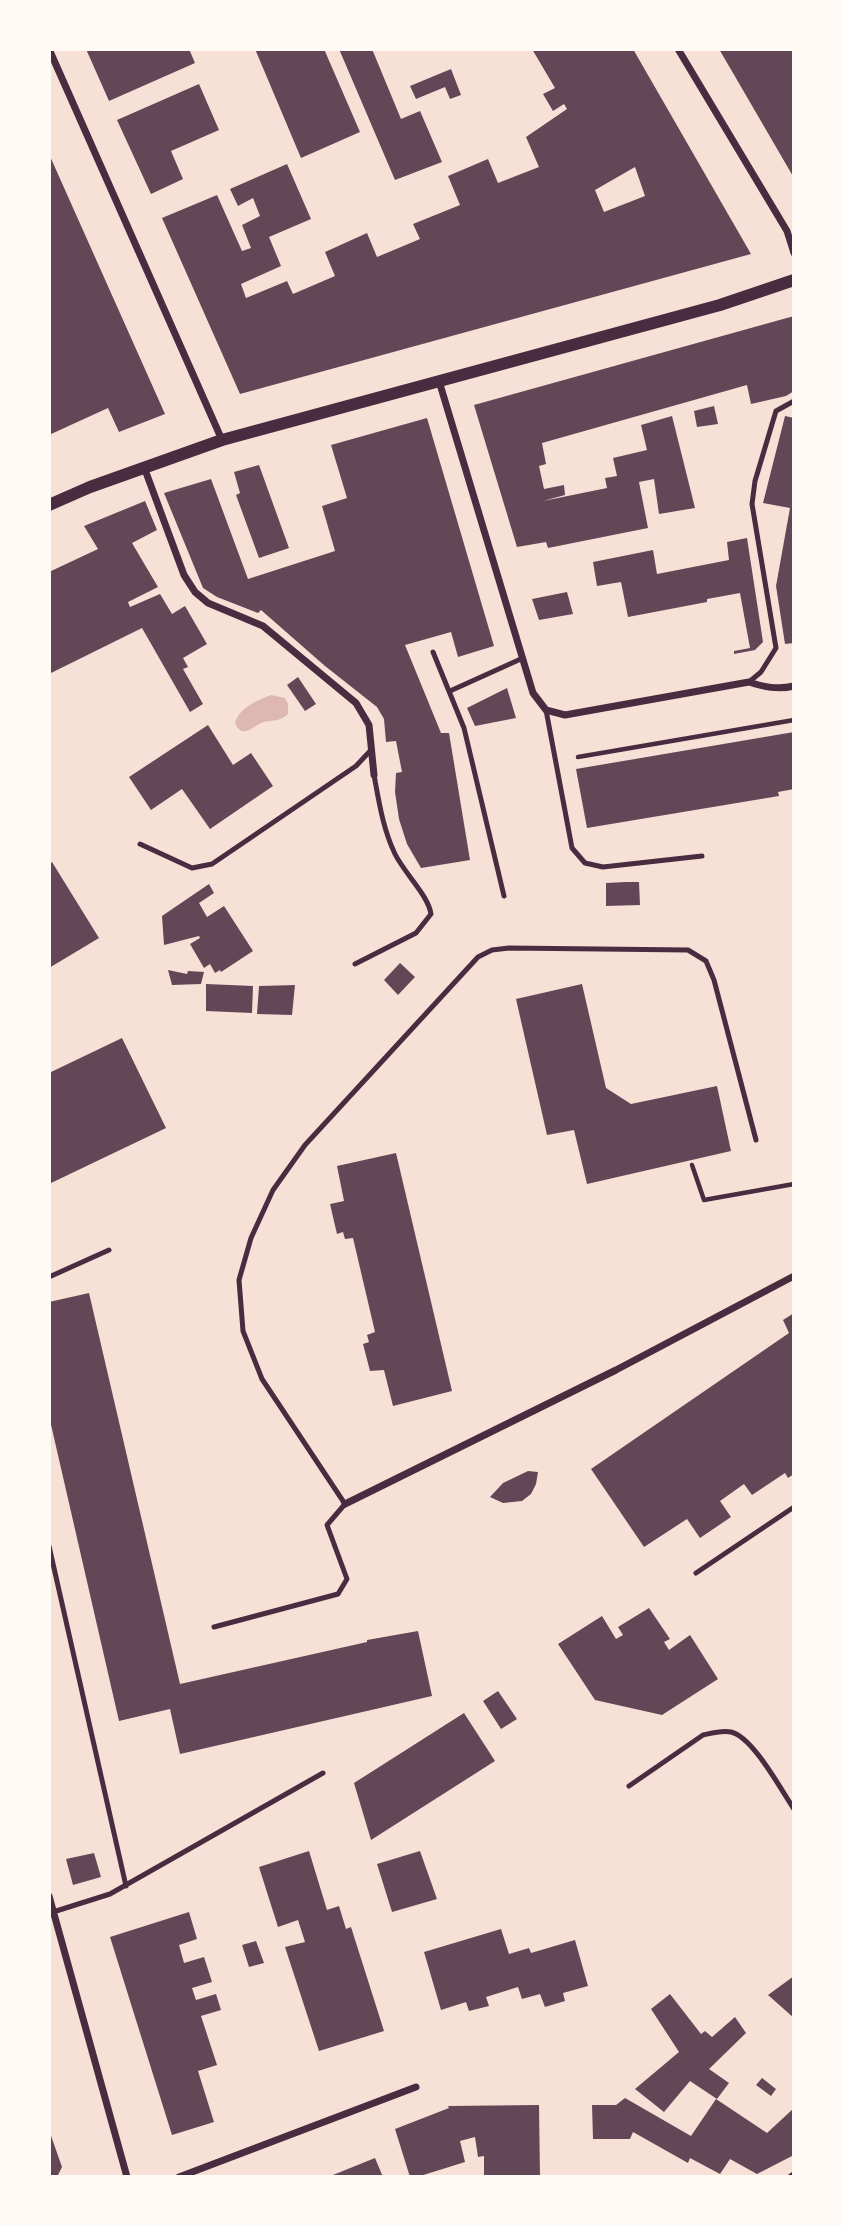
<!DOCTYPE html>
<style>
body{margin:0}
#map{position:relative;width:843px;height:2226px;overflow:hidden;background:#f7e1d7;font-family:"Public Sans",sans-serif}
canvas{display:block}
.frame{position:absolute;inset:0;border:51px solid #fffaf5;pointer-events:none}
</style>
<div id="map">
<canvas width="843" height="2226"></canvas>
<div class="frame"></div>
</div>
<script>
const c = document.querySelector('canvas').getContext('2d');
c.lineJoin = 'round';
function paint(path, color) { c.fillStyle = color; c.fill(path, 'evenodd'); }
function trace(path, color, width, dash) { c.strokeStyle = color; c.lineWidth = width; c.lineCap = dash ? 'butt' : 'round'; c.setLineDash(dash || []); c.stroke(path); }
paint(new Path2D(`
 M271,695L285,698L288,704V714C279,723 271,719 261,723C251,728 242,739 235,723C239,708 258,700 271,695Z`), '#dcb8b0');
paint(new Path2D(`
 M86,49H189L195,63L109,101Z
 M255,49H324L360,132L301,158Z
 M339,49H372L401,119L420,111L442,162L395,180Z
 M532,49H633L751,254L240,394L162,218L217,195L242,251L251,248L242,225L260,216L253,198L238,206L230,189L287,164L311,219L269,237L281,266L241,284L246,298L287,281L293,294L335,276L325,252L367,233L377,257L420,239L413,224L460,205L448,176L488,159L498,183L539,167L526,137L567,109L564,104L553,111L543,94L555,88ZM635,167L645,196L604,212L595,190Z
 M719,49H794V178L733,73Z
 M451,69L461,95L450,99L445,87L416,99L410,86Z
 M199,84L219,130L171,151L183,179L151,194L117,120Z
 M49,154L165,414L119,432L108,408L49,435Z
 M794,316V391L786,396L751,404L747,385L542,443L546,464L539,466L544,489L564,485L565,495L543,501L607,488L605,478L617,476L613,458L647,450L641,425L672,416L695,508L659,514L654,479L639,482L648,528L548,548L546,542L517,547L474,405Z
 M714,406L718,424L697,427L694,411Z
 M785,416L794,418V643L785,644L776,586L790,508L763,503Z
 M427,418L494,646L458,657L451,632L405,645L441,733H449L470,860L421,868L407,844L399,819L395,792L396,773L402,772L396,741L386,742L384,719L377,707L325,666L261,610L258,613L217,597L203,588L164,493L211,479L248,579L335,551L322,506L347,498L331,445Z
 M259,465L289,548L259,558L236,495L240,493L234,472Z
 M145,501L157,530L132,543L158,587L128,602L130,607L160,594L172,614L185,606L207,644L183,658L188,667L183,669L203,704L190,712L142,628L49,674V572L98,549L84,526Z
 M747,538L763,642L755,650L734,654V651L750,648L740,593L707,599V602L628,617L621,582L597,586L593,562L653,550L657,574L729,560L727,542Z
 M567,592L573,614L539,620L532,599Z
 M298,677L316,704L305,711L287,685Z
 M507,688L516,718L475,726L467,708Z
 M208,725L233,765L251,753L273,786L210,829L182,789L151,810L129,777Z
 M794,732V789L778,792L779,796L587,828L576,769Z
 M52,862L99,938L49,968V864Z
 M626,882H639L640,905L606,906V883Z
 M209,884L214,893L199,903L207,917L224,906L253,951L221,972L220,970L215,973L210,964L204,968L190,944L200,938L199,936L164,945L162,916Z
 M400,963L415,977L398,995L384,980Z
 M168,970L187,974L188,971L204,972L201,984L172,985Z
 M206,984L253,986L252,1013L206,1011Z
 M582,984L606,1088L631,1104L717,1086L731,1151L587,1184L574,1130L547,1135L516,999Z
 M295,985L292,1015L257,1014L259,986Z
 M122,1038L166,1128L49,1184V1073Z
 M396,1153L452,1391L393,1406L384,1370L370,1371L363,1344L369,1342L367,1335L375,1332L353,1238L345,1239L343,1232L337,1234L330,1204L344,1201L337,1166Z
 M89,1293L180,1684L367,1642V1640L418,1631L432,1696L180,1754L170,1709L119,1721L49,1416V1302Z
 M794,1313V1474L788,1478L785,1473L752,1495L744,1484L720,1501L731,1517L700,1538L687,1519L644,1547L591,1469L789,1333L783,1320Z
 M528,1471L538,1472L536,1484L531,1494L522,1501L503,1503L490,1497L503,1483Z
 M649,1608L670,1639L664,1642L669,1650L690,1635L718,1679L662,1715L595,1700L558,1644L602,1616L616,1639L623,1635L618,1627Z
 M498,1691L517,1719L501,1729L483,1701Z
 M464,1713L495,1761L371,1840L354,1783Z
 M309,1851L327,1910L339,1906L346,1929L351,1927L384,2031L319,2051L285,1947L305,1942L298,1920L278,1927L259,1867Z
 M420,1851L437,1899L392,1912L377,1864Z
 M94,1853L101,1877L73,1885L66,1859Z
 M189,1912L197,1939L179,1945L184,1963L204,1957L212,1982L192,1988L196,2000L216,1994L221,2010L201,2016L217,2065L198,2071L214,2122L172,2135L110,1937Z
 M501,1929L509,1954L529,1948L531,1953L575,1940L588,1986L563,1993L565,2001L545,2007L540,1994L522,1999L518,1987L486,1997L489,2006L469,2011L466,2002L441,2010L424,1952Z
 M256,1941L264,1963L249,1967L242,1945Z
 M794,1976V2018L768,1995Z
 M670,1994L701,2034L705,2031L712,2037L735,2017L746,2033L709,2069L729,2083L717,2099L690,2081L664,2112L635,2089L679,2052L651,2009Z
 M762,2078L776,2089L771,2096L756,2085Z
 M625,2098L691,2136L716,2099L767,2133L794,2108V2155L757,2174L730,2159L720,2174L690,2158L688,2163L633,2132L630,2139H593L592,2105H616Z
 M539,2105L540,2177H484V2156L478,2157L475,2137L460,2141L465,2162L417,2177H410L395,2129L449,2108L448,2106Z
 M49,2130L62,2167L57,2177H49Z
 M375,2158L383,2177H328Z`), '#644757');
trace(new Path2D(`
 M578,757L794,720
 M692,1165L704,1200L794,1184`), '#4a2c40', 4.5);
trace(new Path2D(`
 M433,652L464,728L504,896
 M749,682L761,672L776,648L752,504L755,481L776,411L794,401
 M450,691L523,658
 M546,710L572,848L585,863L603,867L702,856
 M140,844L192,868L212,864L356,766L371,750
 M355,964L416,933L431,914C428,895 405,874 395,854C383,829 379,802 374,775
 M49,1277L109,1250
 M49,1546L126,1886
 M696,1573L794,1507
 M214,1627L338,1594L347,1579L327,1525L345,1504L262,1379L243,1331L239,1280L251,1238L273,1190L305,1145L478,957L492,950L509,948L688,950L706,961L714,980L756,1140
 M629,1786L703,1735C712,1733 722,1730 731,1732C753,1737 781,1790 794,1809
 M53,1912L110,1894L323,1773`), '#4a2c40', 5);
trace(new Path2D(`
 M49,49L222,440
 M678,49L787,231L794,253
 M439,381L533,693L546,710L565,715L749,682C764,687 778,690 794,686
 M144,467L184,575L195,592L208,603L263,626L356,703L369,725L374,775
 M345,1504L616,1370L794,1276
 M49,1896L127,2177
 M179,2177L416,2087
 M791,2177L794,2175`), '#4a2c40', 7);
trace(new Path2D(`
 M49,505L90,487L222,440L720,305L794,280`), '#4a2c40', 12);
</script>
